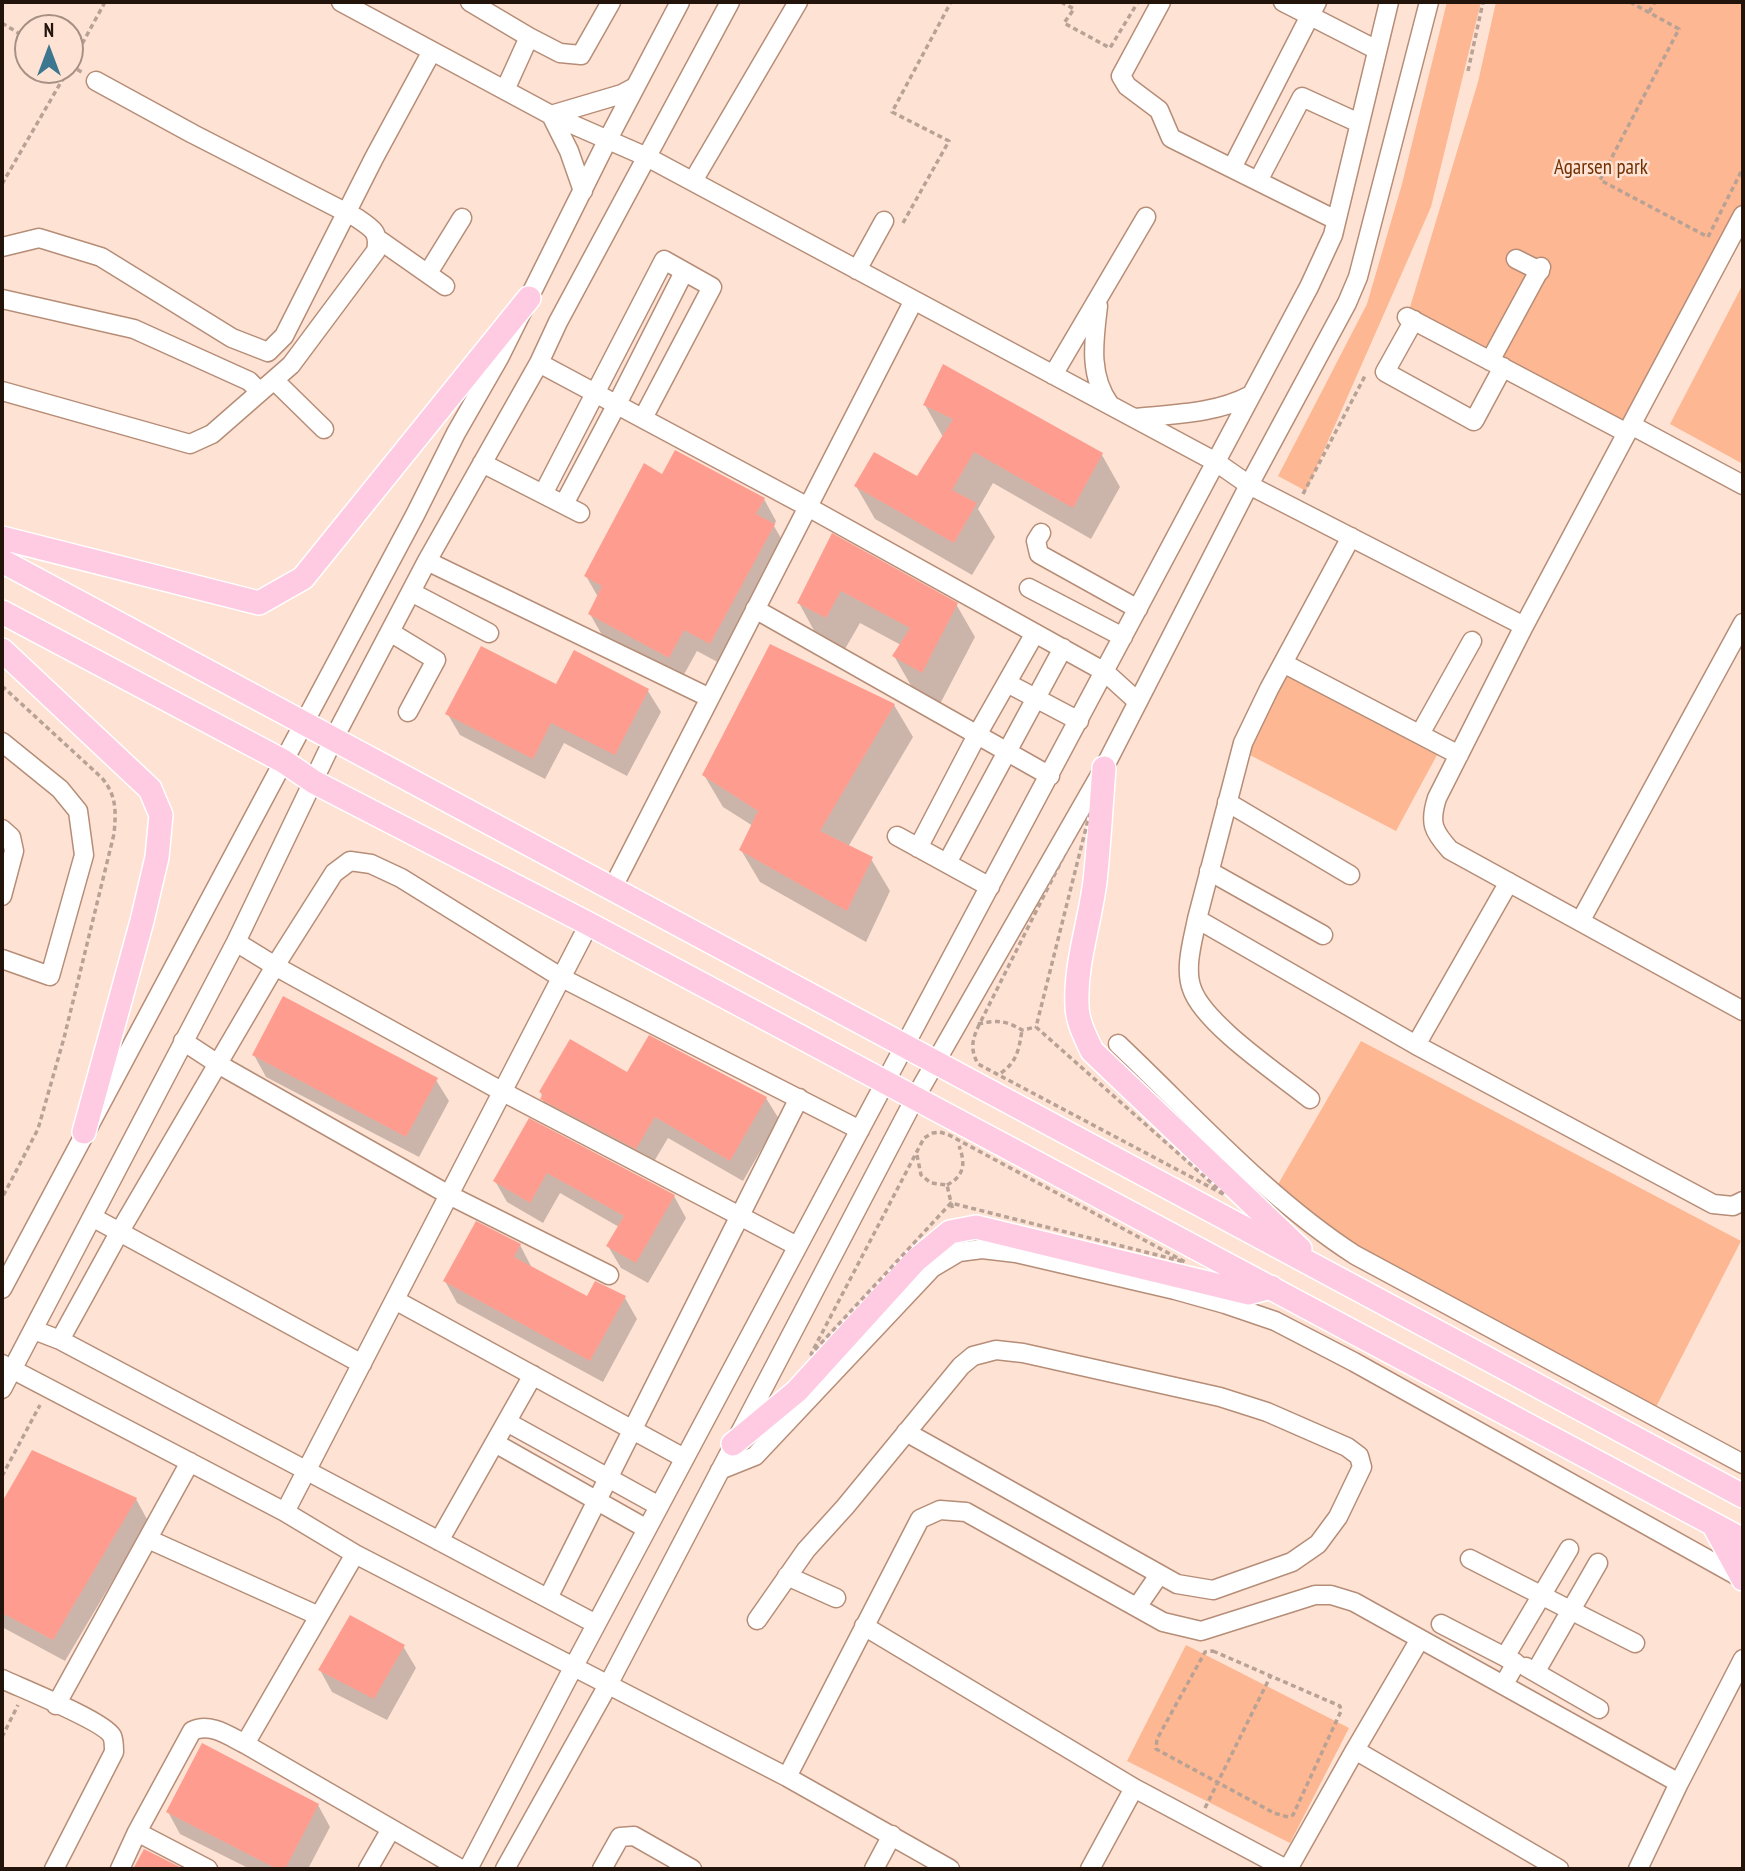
<!DOCTYPE html>
<style>
body{margin:0}
#map{position:relative;width:1745px;height:1871px;overflow:hidden;background:#fee3d5;font-family:"PT Sans Narrow",sans-serif}
canvas{display:block}
.frame{position:absolute;inset:0;border:4px solid #22130b;pointer-events:none}
.north{position:absolute;left:14px;top:14px;width:70px;height:70px;box-sizing:border-box;background:#fee3d5;border:2px solid #a69084;border-radius:50%;rotate:0deg;font-size:19px;font-weight:700;line-height:28px;text-align:center;color:#22130b}
.north::after{content:'';display:block;margin:auto;width:24px;height:32px;background:#3c768f;clip-path:polygon(50% 0,100% 100%,50% 72%,0 100%)}
</style>
<div id="map">
<canvas width="1745" height="1871"></canvas>
<div class="frame"></div>
<div class="north">N</div>
</div>
<script>
const c = document.querySelector('canvas').getContext('2d');
c.lineJoin = 'round';
function paint(path, color) { c.fillStyle = color; c.fill(path, 'evenodd'); }
function trace(path, color, width, dash) { c.strokeStyle = color; c.lineWidth = width; c.lineCap = dash ? 'butt' : 'round'; c.setLineDash(dash || []); c.stroke(path); }
function drawText(font, color, halo, rows, align = 'center') {
  c.font = font + ' "PT Sans Narrow",sans-serif'; c.lineWidth = 5; c.setLineDash([]); c.textBaseline = 'middle'; c.strokeStyle = halo; c.fillStyle = color; for (const [text, x, y, turn = 0] of rows) {
    c.save(); c.translate(x, y); c.rotate((+turn || 0) * Math.PI / 180); c.textAlign = isNaN(turn) ? turn : align; if (halo) c.strokeText(text, 0, 0); c.fillText(text, 0, 0); c.restore();
  }
}
paint(new Path2D(`
 M1447,2H1481L1431,207L1306,491L1278,476L1367,304L1402,184Z
 M1496,2H1743V203L1631,425L1407,317L1478,82Z
 M1743,284V464L1670,424Z
 M1287,676L1437,755L1396,831L1246,753Z
 M1361,1041L1741,1241L1656,1407L1332,1236L1277,1186Z
 M1186,1645L1349,1728L1290,1843L1127,1761Z`), '#fdb792');
paint(new Path2D(`
 M925,405L1102,455L1120,487L1091,539L993,483L978,509L995,537L972,575L875,519L856,486L918,479L943,437Z
 M663,476L764,499L776,521L774,526L786,547L723,665L697,651L682,678L602,635L590,614L598,597L586,576Z
 M833,536L956,604L975,637L940,704L913,689L894,656L901,645L860,623L845,649L817,636L799,603Z
 M557,687L648,691L661,712L627,776L564,743L545,779L460,735L447,713Z
 M894,705L913,737L848,847L871,859L890,891L866,942L760,882L741,850L753,826L723,807L704,775Z
 M254,1055L436,1080L449,1101L419,1157L266,1077Z
 M541,1092L766,1098L779,1119L743,1181L668,1138L649,1170L555,1120L542,1099Z
 M529,1121L674,1196L686,1218L648,1283L621,1268L608,1246L619,1227L560,1193L543,1223L507,1202L495,1181Z
 M520,1245L532,1268L588,1299L625,1298L637,1319L603,1382L457,1303L445,1281Z
 M33,1452L136,1499L148,1521L65,1661L2,1627V1505Z
 M403,1646L416,1668L387,1720L332,1692L320,1670Z
 M318,1805L330,1827L308,1869H250L180,1834L168,1812Z`), '#0003');
paint(new Path2D(`
 M943,364L1103,453L1073,508L974,452L952,490L977,503L954,543L854,486L874,452L917,476L953,419L923,405Z
 M675,450L765,498L756,514L775,524L710,644L684,630L669,658L588,614L602,586L584,576L644,463L662,474Z
 M832,533L958,603L922,673L892,656L910,628L841,591L826,618L797,603Z
 M770,644L895,704L820,831L873,857L847,911L739,850L758,811L702,775Z
 M481,646L556,684L574,650L649,689L615,755L551,723L533,759L445,714Z
 M283,996L438,1078L406,1137L252,1055Z
 M649,1035L767,1097L730,1161L655,1117L636,1149L540,1099L543,1094L539,1092L570,1039L627,1072Z
 M529,1118L675,1195L636,1263L606,1246L624,1216L547,1173L530,1203L493,1181Z
 M476,1221L521,1244L514,1257L587,1296L595,1281L626,1296L590,1361L443,1281Z
 M32,1450L137,1498L53,1640L2,1613V1502Z
 M350,1615L405,1645L374,1699L318,1670Z
 M202,1743L319,1804L285,1869H277L166,1812Z
 M144,1849L184,1869H133Z`), '#fe9d8f');
const minor = new Path2D(`
 M341,2L551,115L647,157L1216,462L1249,485L1524,626L1743,215
 M470,2L529,37L505,90
 M1161,2L1121,76L1127,86L1159,110L1171,138L1336,220
 M1283,2L1377,50
 M529,37L560,53L581,55L611,2
 M1232,168L1317,2
 M693,181L798,2
 M1258,181L1302,97L1359,123
 M583,191L569,151L551,115L622,94L635,87
 M378,239L445,286
 M2,247L39,238L101,257L232,338L268,352L284,336L374,158L432,51
 M1516,259L1540,271
 M857,270L884,221
 M428,273L462,218
 M2,299L134,329L249,381L260,392
 M1098,306C1094,340 1088,375 1110,405
 M1407,317L1627,433
 M1414,320L1385,372L1474,421L1503,367
 M1490,361L1541,267
 M539,363L808,507L1105,672L1138,702
 M1053,375L1146,217
 M274,380L324,429
 M2,391L190,444L212,434L291,365L376,251C380,232 372,228 357,218L193,134L96,81
 M1134,418C1174,414 1215,414 1251,395
 M1631,425L1743,485
 M482,463L580,513
 M543,494L664,260L712,287L643,418
 M564,504L617,404L684,272
 M1041,533L1036,541L1039,554L1138,609
 M1351,537L1269,689L1243,743L1197,919L1416,1045L1713,1204L1733,1206L1743,1201
 M427,561L710,698
 M1029,588L1123,637
 M411,592L489,633
 M755,609L1050,776
 M1524,626L1437,798C1429,823 1433,831 1450,850L1743,1011
 M390,632L436,660L408,712
 M1283,663L1459,755
 M1007,683L1079,721
 M1420,734L1472,641
 M2,742L60,789L78,811L84,855L50,976L2,959
 M1227,802L1350,875
 M2,829L11,837L14,851L2,896
 M897,836L990,887
 M918,848L977,735L1035,633
 M947,863L1063,648
 M1209,871L1323,935
 M612,889L914,300
 M1197,919C1193,940 1184,968 1192,989C1204,1024 1279,1074 1310,1099
 M1581,920L1743,623
 M236,942L275,966L503,1092L797,1246
 M183,1041L218,1064L449,1195L609,1275
 M1118,1044C1193,1115 1268,1199 1355,1255L1743,1464
 M1416,1045L1509,882
 M92,1217L362,1364
 M2,1289L415,515L456,433L499,358L607,141L680,2
 M395,1300L684,1458
 M34,1330L60,1340L596,1624
 M60,1340L120,1231L275,966L334,873L350,861L371,864L401,878L562,978L860,1130
 M2,1364L285,1512L355,1554L787,1777L950,1869
 M2,1389L236,942L333,740L427,561L539,363L558,322L730,2
 M507,1422L659,1506
 M495,1443L647,1529
 M720,1470L755,1456L932,1268L959,1252L982,1249L1016,1253L1175,1290L1225,1304L1275,1321L1354,1362L1743,1579
 M285,1512L589,924
 M148,1539L319,1616
 M439,1541L533,1375
 M1470,1559L1635,1643
 M787,1576L836,1598
 M548,1598L799,1098
 M1137,1607L1159,1575
 M757,1620L806,1550L845,1507L961,1366L973,1356L996,1350L1023,1353L1220,1397L1267,1412L1347,1447L1359,1456L1362,1467L1338,1517L1318,1544L1292,1562L1213,1590L1177,1584L906,1432
 M1441,1624L1505,1657
 M864,1626L1134,1788L1286,1869
 M1526,1667L1599,1709
 M1536,1671L1598,1563
 M2,1679C21,1688 104,1721 112,1736C114,1740 114,1747 114,1752L54,1869
 M1504,1684L1516,1663L1505,1657L1569,1549
 M56,1705L190,1462
 M245,1744L355,1554
 M1355,1750L1420,1639
 M787,1777L920,1519L940,1510L966,1512L1163,1622L1201,1631L1315,1595H1331L1354,1602L1679,1783
 M137,1832L192,1731C210,1722 229,1736 245,1744L461,1869
 M120,1869L137,1832L208,1869
 M368,1869L391,1829
 M468,1869L574,1666L1309,287L1333,235L1389,2
 M505,1869L608,1685L915,1098L1104,768L1249,485L1347,303L1358,277L1429,2
 M602,1869L620,1837L634,1836L692,1869
 M874,1869L892,1835
 M1090,1869L1134,1788
 M1288,1869L1355,1750L1559,1869
 M1638,1869L1679,1783L1743,1659`);
const major = new Path2D(`
 M2,538L259,603L303,578L529,298
 M2,561L1743,1496
 M2,612L283,761L314,782L589,924L1743,1540
 M2,650L150,789L161,815L157,857L142,921L84,1132
 M1104,768C1101,806 1099,844 1095,881C1090,923 1075,963 1077,1005C1077,1021 1085,1036 1092,1051L1300,1249
 M733,1444L797,1391L916,1260L950,1232L976,1227L1249,1293L1271,1287
 M1713,1524L1743,1579`);
trace(minor, '#b68d77', 21);
trace(major, '#fff', 26);
trace(new Path2D(`
 M1061,2L1074,9L1064,23L1110,48L1138,2
 M1630,2L1679,29L1600,180L1708,237L1743,168
 M1649,12L1655,2
 M2,23L28,39
 M70,65L83,73
 M70,66L105,2
 M1468,71L1483,2
 M2,184L68,70
 M903,223L949,141L892,112L951,2
 M1303,494L1366,374
 M2,686L102,778C117,796 116,812 114,834L64,1038L38,1129L2,1198
 M1094,796L1036,1027L1225,1195L978,1064C970,1049 972,1040 979,1025Z
 M978,1024C998,1020 1004,1020 1022,1030L1036,1027
 M1001,1073C1017,1062 1019,1049 1022,1030
 M940,1132L949,1135L1185,1262L951,1203L811,1354L924,1138L933,1133Z
 M917,1155L921,1175L931,1183L947,1185L953,1211
 M947,1185C964,1176 966,1164 959,1146
 M2,1476L40,1405
 M1213,1651L1340,1706L1341,1711L1293,1815L1288,1817L1274,1813L1156,1749L1157,1739L1205,1652Z
 M2,1737L18,1705
 M1205,1808L1271,1675`), '#b8a195', 3.5, [5, 3.5]);
trace(minor, '#fff', 18);
trace(major, '#fecbe3', 23);
drawText('21px', '#723000', '#fee3d5', [
 ["Agarsen park",1601,168]
]);
</script>
